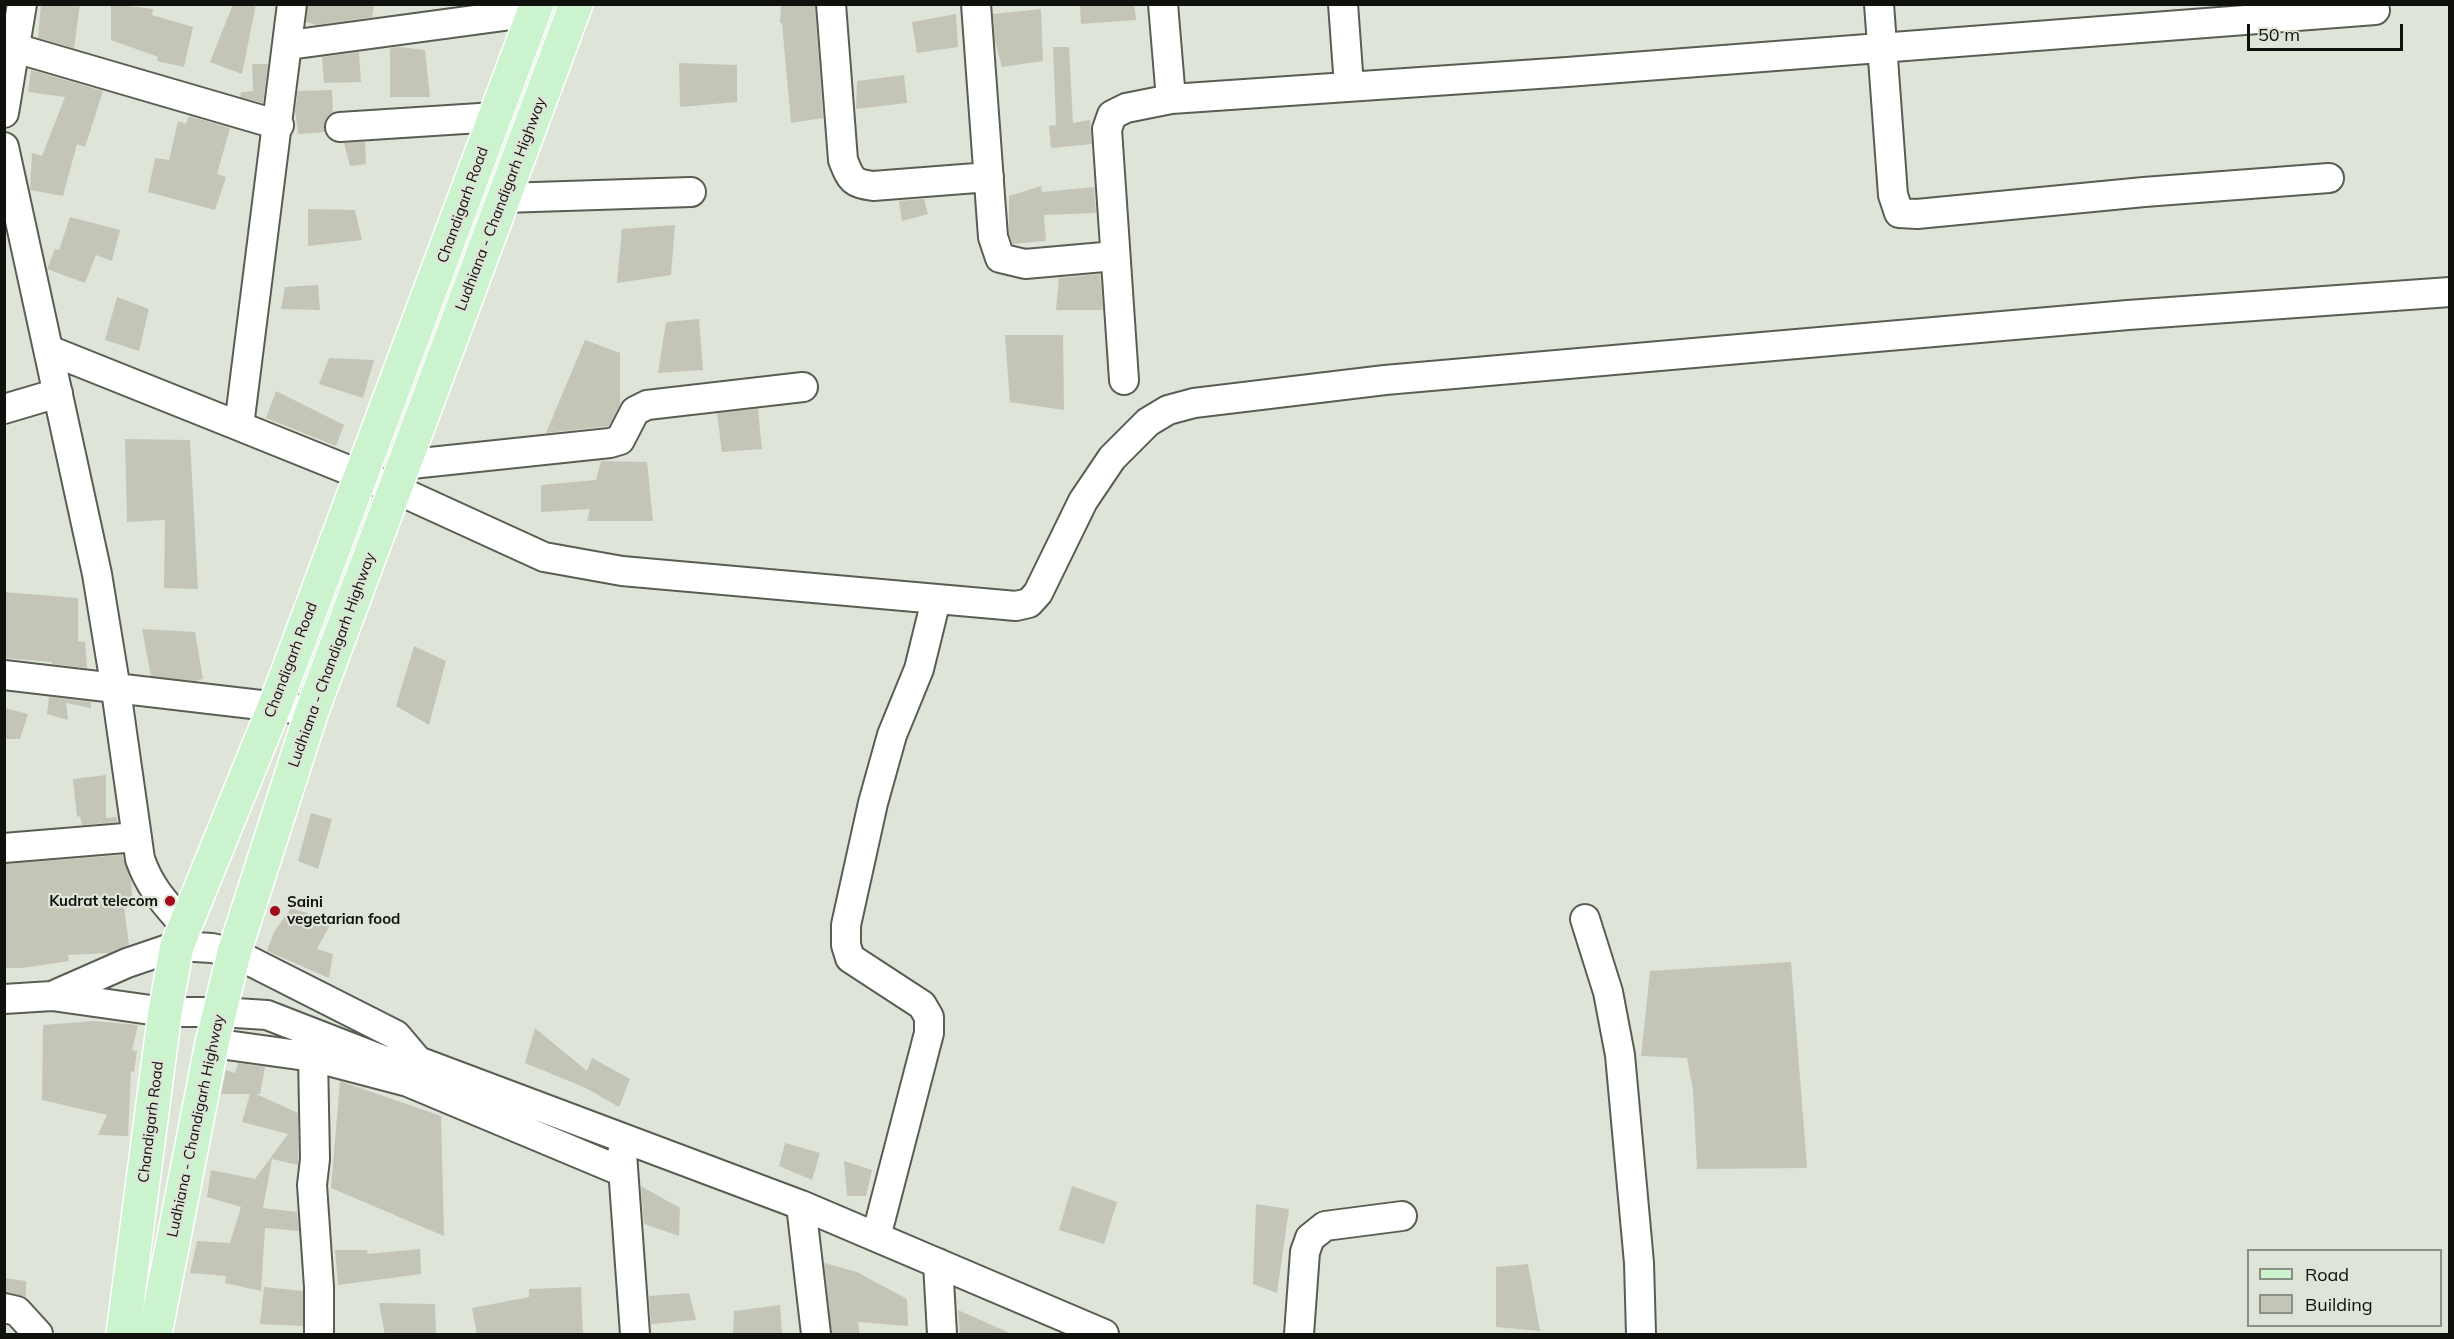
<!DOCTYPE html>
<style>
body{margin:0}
#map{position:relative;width:2454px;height:1339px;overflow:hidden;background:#dee4d7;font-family:Mulish,sans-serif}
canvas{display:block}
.frame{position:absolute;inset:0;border:6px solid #0f110c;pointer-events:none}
.legend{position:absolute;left:2247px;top:1249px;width:195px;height:78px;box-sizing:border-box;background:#dee4d7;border:2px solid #8b9086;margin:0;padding:8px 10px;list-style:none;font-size:18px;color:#0f110c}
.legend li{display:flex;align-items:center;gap:12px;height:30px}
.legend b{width:30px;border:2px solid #8b9086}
.scale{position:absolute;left:2247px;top:24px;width:156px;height:27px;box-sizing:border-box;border:3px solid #0f110c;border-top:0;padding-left:8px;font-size:18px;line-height:21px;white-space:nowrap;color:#0f110c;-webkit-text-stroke:4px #dee4d7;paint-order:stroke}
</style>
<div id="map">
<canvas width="2454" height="1339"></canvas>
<div class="frame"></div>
<ul class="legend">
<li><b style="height:8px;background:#cbf3ce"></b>Road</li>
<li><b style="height:16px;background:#c5c5b7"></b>Building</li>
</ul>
<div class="scale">50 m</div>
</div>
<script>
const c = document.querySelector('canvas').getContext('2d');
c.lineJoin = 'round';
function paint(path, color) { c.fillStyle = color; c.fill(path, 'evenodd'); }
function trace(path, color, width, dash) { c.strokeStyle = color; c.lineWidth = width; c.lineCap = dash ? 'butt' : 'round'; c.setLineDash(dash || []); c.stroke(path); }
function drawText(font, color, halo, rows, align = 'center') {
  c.font = font + ' Mulish,sans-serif'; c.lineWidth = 4.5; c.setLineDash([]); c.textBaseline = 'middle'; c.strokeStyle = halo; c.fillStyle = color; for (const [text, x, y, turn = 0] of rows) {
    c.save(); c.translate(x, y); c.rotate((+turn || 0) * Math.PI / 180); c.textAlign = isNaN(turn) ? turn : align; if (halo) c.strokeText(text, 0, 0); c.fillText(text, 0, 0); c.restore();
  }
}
paint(new Path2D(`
 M41,4H80L74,48L38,38Z
 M111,4L153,9L152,15L193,27L184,67L157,61L158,57L111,40Z
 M233,4H256L242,74L210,62Z
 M308,4H374L372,17L317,25L306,22Z
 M781,4H815L823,118L791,123L782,23H780Z
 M1080,4H1134L1136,20L1081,24Z
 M1041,9L1043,61L1002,67L995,41L993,14Z
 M956,14L958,47L917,53L912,22Z
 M399,47L425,50L430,97H390V48Z
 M1053,47H1069L1073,123L1090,120L1092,144L1051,148L1049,126L1056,125Z
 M359,52L361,82L324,83L322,57Z
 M679,63L737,65V102L680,107Z
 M252,64H268L263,103L240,97L241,92L253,91Z
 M31,70L103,91L85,147L77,144L63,196L30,190L32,153L42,156L65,97L28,92Z
 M904,75L907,103L856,109L857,81Z
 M332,90L333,112L325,120V132L298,134L295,110L298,91Z
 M189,116L230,128L217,174L226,177L215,210L148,192L155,158L169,160L178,121L186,124Z
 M365,142L366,164L350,166L344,143Z
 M1041,186L1042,192L1094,187L1096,213L1044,215L1046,241L1013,244L1009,234V196Z
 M924,199L928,214L902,221L899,201Z
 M308,209L355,210L362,240L308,246Z
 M70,217L120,230L112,261L96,255L85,283L47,269L55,249L59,250Z
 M675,225L671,275L617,283L622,229Z
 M1100,274L1103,310H1056L1059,278Z
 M318,285L320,310L281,309L285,287Z
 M117,297L149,309L139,351L105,340Z
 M699,319L703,370L658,373L666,322Z
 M1005,335H1063L1064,410L1010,402Z
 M585,340L620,353V405L609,426L546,433Z
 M329,358L374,360L363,398L319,384Z
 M276,391L344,425L336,446L266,418Z
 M758,409L762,449L722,452L717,413Z
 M125,439L190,440L198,589L164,588L165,520L127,522Z
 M601,461L647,462L653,521H587L590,509L541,512V485L596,480Z
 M4,592L78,598V641L85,642L87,668L52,664V662L4,658Z
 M142,629L195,632L203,679L195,681L151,676Z
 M414,646L446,661L429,725L396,706Z
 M49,697L91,702V708L66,703L68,720L47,714Z
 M4,708L28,714L20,739H4Z
 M106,775V818L117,817V822L82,825L80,816L77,817L73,779Z
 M311,813L332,819L318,869L298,861Z
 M122,855L131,880L133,906L124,907L129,945L110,953L68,955L69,961L22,968H4V864Z
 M291,908L332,921L317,949L333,954L329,978L267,951L274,932Z
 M1791,962L1807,1168L1697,1169L1693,1090L1687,1058L1641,1056L1650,971Z
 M94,1021L138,1025L132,1050L137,1051L134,1072L131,1071L128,1136L98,1135L107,1115L42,1100L43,1025Z
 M535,1028L587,1071L592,1058L630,1079L619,1107L586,1088L525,1063Z
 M238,1063L265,1067L260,1094H256L298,1113V1165L272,1159L263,1208L297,1212L299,1231L265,1228L261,1291L225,1283L226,1276L190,1273L197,1241L230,1243L241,1207L207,1197L211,1170L255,1179L288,1134L242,1122L250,1094H221L226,1070L235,1073Z
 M340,1081L441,1116L444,1236L331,1188Z
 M785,1143L820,1153L812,1180L779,1166Z
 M844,1161L872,1170L866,1196H847Z
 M641,1186L680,1208L679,1236L644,1224Z
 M1072,1186L1117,1202L1104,1244L1059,1230Z
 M1256,1204L1289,1209L1277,1293L1253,1284Z
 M420,1249L421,1274L338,1285L335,1250H367L368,1254Z
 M824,1263L857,1272L907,1299L908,1326L858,1322L860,1335H832Z
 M1528,1264L1540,1331L1496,1327V1267Z
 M4,1278L26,1281V1297L4,1292Z
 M264,1287L303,1291V1326L260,1324Z
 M581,1287L583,1335H477L472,1308L529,1297V1289Z
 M689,1293L696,1320L651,1324L649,1296Z
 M379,1303L435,1304L436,1335H385Z
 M780,1305L782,1335H733L734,1311Z
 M958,1310L1014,1335H960Z`), '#c5c5b7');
const minor = new Path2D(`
 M292,4L239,426L393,488L544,557L622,571L1016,606L1029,603L1038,593L1083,501L1112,458L1148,422L1168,410L1194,403L1385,380L2128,315L2450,292
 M831,4L843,160C851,180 852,183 873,186L989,177
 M976,4L993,237L1000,258L1025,264L1115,256
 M1163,4L1171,99
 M1343,4L1349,86
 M1879,4L1893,195L1899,213L1917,214L2144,192L2329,178
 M289,45L534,12
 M15,48L279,125
 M4,113L22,4
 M340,127L495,117
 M4,147L97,574L116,690L140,859C150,888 165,903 185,926
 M503,198L691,192
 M49,350L239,426
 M1124,380L1107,129L1112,115L1126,108L1171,99L1567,72L2375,10
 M4,409L58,393
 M402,465L610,443L620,440L635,411L647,405L803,387
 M4,675L312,711
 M4,848L137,837
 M1585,919L1608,992L1620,1055L1639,1263L1641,1334
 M52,996L165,1012H220L267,1015L388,1062L418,1061L801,1205L1104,1334
 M4,999L52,996L127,963L177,946L212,948L234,953L396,1035L418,1061
 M212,1043L313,1057L408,1082L623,1172
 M313,1057L315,1159L312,1185L319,1287V1334
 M622,1154L635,1334
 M801,1205L816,1334
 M876,1237L929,1033V1017L922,1005L850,958L846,945V925L873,803L892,735L919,669L936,600
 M938,1263L942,1334
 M4,1308L17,1311L38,1334
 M1299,1334L1305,1252L1310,1238L1325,1226L1402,1216`);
const major = new Path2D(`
 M123,1334L165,1012L177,946L274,708L537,4
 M155,1334L212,1043L234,953L312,711L576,4`);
trace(minor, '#595e53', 32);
trace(major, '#fff', 36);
trace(minor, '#fff', 28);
trace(major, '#cbf3ce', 33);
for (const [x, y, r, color] of [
 [170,901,6,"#a4091b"],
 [275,911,6,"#a4091b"]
]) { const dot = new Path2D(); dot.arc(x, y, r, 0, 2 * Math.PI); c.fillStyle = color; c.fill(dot); trace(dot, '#dee4d7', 2); }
drawText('15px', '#0f110c', '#dee4d7', [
 ["Ludhiana - Chandigarh Highway",501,204,-69],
 ["Chandigarh Road",463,205,-70],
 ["Chandigarh Road",291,660,-69],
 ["Ludhiana - Chandigarh Highway",332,660,-70],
 ["Chandigarh Road",151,1122,-83],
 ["Ludhiana - Chandigarh Highway",196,1126,-78]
]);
drawText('bold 15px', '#0f110c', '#dee4d7', [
 ["Kudrat telecom",158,901],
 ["Saini",287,902,"left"],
 ["vegetarian food",287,919,"left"]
], 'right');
</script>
